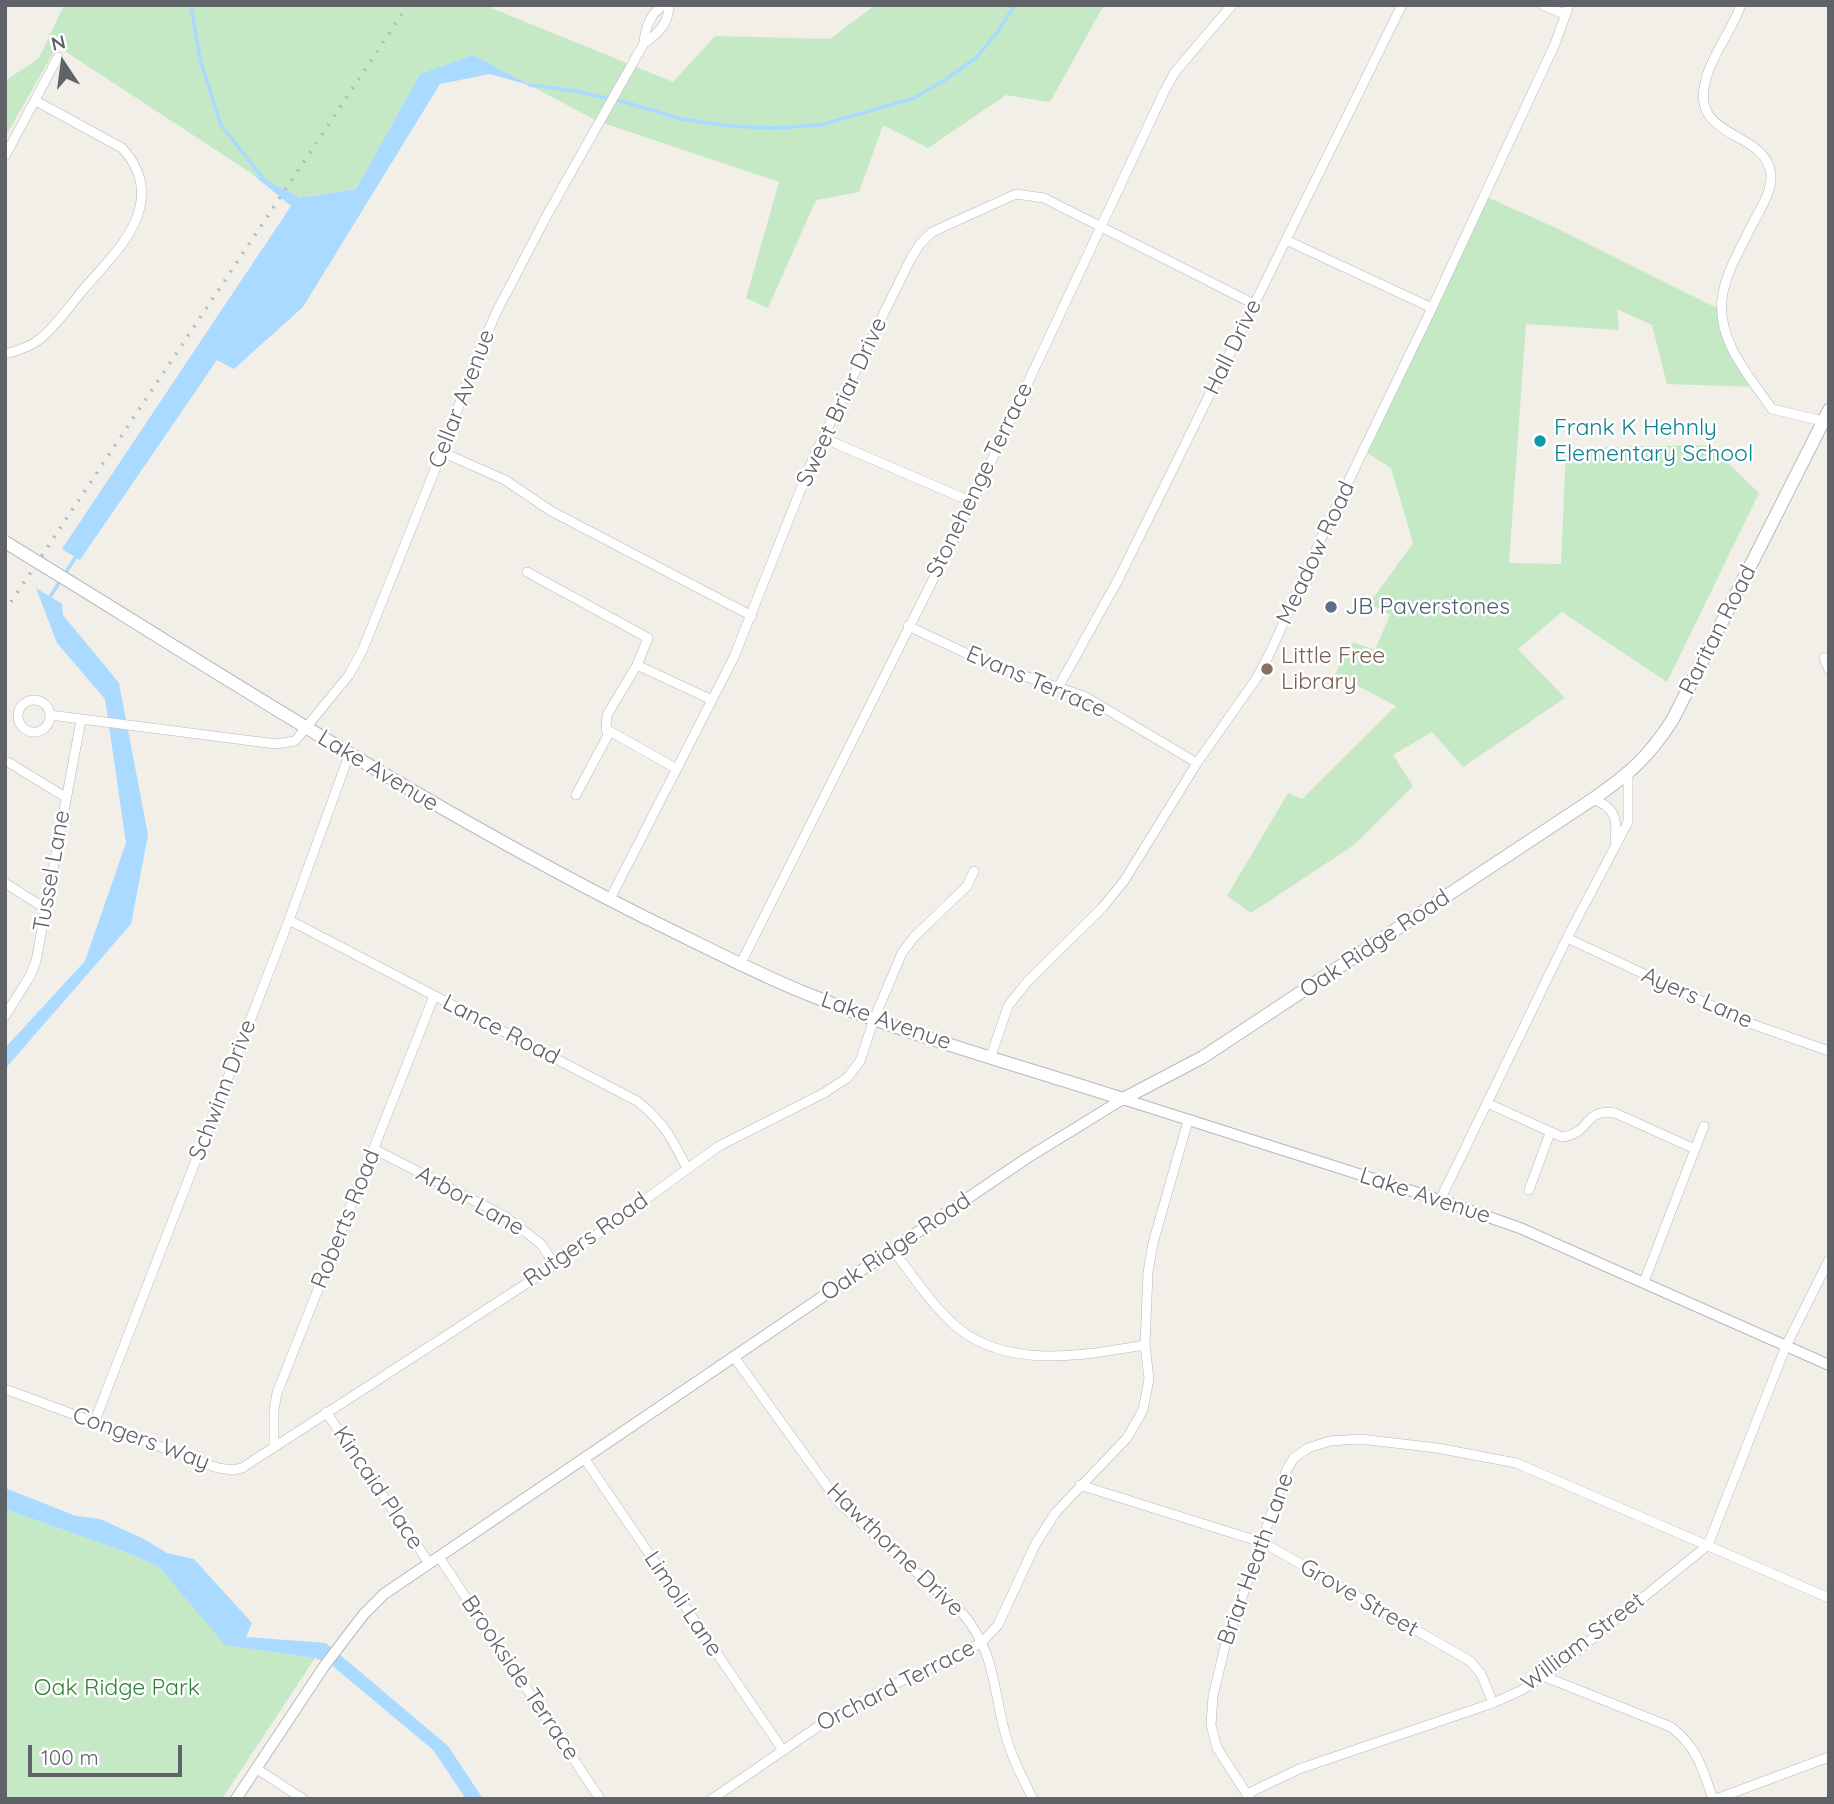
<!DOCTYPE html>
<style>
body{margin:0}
#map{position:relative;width:1834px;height:1804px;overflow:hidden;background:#f1efe8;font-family:Quicksand,sans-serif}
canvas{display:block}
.frame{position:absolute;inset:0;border:7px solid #5f6368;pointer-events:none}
.north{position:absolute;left:28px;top:28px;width:70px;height:70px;-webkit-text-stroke:5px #fff;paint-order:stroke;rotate:347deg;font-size:19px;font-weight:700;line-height:28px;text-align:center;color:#5f6368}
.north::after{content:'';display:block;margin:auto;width:24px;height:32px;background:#5f6368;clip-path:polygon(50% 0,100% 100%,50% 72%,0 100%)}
.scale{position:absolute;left:28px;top:1745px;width:154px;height:32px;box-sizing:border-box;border:4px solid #5f6368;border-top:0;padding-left:9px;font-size:21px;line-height:24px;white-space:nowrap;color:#5f6368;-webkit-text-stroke:5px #fff;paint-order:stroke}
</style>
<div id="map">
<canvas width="1834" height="1804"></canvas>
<div class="frame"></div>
<div class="north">N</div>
<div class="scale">100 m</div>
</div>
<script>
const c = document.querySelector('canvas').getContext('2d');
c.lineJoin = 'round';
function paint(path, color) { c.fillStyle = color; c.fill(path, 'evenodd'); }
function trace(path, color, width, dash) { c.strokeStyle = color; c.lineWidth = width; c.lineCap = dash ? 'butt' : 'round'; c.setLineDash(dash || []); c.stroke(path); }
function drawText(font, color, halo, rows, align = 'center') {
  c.font = font + ' Quicksand,sans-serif'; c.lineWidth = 5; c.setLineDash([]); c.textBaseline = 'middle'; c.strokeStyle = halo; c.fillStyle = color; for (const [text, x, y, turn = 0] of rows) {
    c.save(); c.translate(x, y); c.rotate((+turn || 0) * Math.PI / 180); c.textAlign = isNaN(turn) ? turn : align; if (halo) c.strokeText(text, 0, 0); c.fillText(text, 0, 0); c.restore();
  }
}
paint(new Path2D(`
 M64,5H484L673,82L715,36L830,39L875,5H1104L1050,102L1006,95L928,148L883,125L859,192L816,200L768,308L746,298L779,182L597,121L473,55L420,74L356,189L297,198L251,173L57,46L5,137V81L39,58Z
 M1487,197L1556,228L1717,308L1757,387L1667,384L1652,325L1617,309L1619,330L1526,324L1509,563L1561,564L1566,448L1709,445L1759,493L1667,682L1562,612L1518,649L1565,698L1463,767L1432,732L1393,755L1413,786L1354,845L1251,913L1227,896L1288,793L1302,799L1396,706L1335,674L1353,642L1375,650L1390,615L1369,604L1413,543L1391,468L1364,451Z
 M5,1509L120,1550L158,1566L226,1645L315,1658L222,1799H5Z`), '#c5e8c5');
paint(new Path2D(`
 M473,55L532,86L490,74L440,84L303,307L234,369L217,360L80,560L62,549L291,206L251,173L297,198L356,189L420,74Z
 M36,588L62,604L63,615L119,683L148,835L131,924L5,1069V1048L85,961L126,843L105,699L57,643Z
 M5,1488L76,1516L100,1519L144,1539L167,1553L194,1559L252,1623L246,1637L326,1643L448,1746L483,1799H466L433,1750L329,1663L315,1658L225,1645L158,1566L120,1550L5,1509Z`), '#aadaff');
trace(new Path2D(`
 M191,5L200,59L221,125L266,182L297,198
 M529,85L575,91L621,101L681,119L730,126L775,128L821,125L914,98L945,80L976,58L998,31L1015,5
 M65,574L78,553
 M48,600L61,580`), '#aadaff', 3.5);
const minor = new Path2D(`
 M1543,5L1566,15
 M1741,5C1731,32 1711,56 1705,83C1691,140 1767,130 1771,175C1772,192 1759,211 1752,225C1741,248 1725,273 1722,299C1717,341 1750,377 1772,409L1823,421
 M644,43C659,34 669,22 669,5
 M5,156L58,57
 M1286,240L1432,308
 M5,354C17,351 30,347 40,339C56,326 69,307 82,291C103,266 133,239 140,207C145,184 137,164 122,148L36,101
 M823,438L972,502
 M442,452L505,480L551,511L752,616
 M527,572L648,638L637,665L607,715L606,729L608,735L576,795
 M908,626L987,663L1086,697L1197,763
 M1824,658L1829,670
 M637,665L712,700
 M1059,686L1119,578L1402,5
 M18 716a16 16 0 1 1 32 0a16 16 0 1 1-32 0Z
 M50,715L276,744L295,741L349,675L363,649L442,452L475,361L496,313L547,215L644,43C645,28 651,12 664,5
 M606,729L677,769
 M8,762L65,797
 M1593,799C1614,807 1618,818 1615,840
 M5,883L46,909
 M610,899L734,657L814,456L910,260L920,244L932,232L1016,194L1044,198L1254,304
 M289,920L637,1101C663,1121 672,1139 687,1168
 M1567,938L1749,1023L1829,1051
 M740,965L972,502L1164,92L1175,72L1232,5
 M5,1016L30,976L36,961L81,720
 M991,1056L1008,1006L1027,982L1102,908L1124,881L1197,763L1256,679L1269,655L1324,532L1432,308L1555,44L1569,5
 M1487,1103L1562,1137C1592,1133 1583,1108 1615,1113L1695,1149
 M374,1149L506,1217L541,1244L555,1265
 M1529,1190L1550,1133
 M1440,1200L1567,938L1628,822V774
 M893,1250C913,1276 933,1307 958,1328C1010,1370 1085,1355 1145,1345
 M1644,1282L1704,1126
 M734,1357L840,1504L964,1615C995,1653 993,1688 1005,1733C1011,1756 1022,1777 1033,1799
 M5,1389L218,1468L233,1470L242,1468L555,1265L719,1146L824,1093L847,1078L860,1061L874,1019L902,953L914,937L967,886L974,871
 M326,1412L429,1563
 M94,1423L289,920L349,755
 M274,1446V1410L277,1393L434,996
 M584,1458L782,1749
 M1080,1485L1264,1543L1470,1661L1481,1674L1493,1703
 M439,1557L600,1799
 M1543,1676L1671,1727C1698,1748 1702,1768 1713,1799
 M257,1769L303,1799
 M1247,1794L1299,1769L1493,1703L1522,1690L1561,1664L1708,1545L1786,1346L1829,1260
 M712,1799L829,1719L895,1684L966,1652L983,1641L998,1625L1036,1543L1056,1512L1127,1438L1143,1410L1149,1379L1145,1345L1148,1272L1153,1243L1188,1121
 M1250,1799L1217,1748L1211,1725L1213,1696L1225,1646L1287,1469L1294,1458L1308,1448L1330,1441L1360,1439L1437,1448L1516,1463L1829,1598
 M1716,1799L1829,1757`);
const tertiary = new Path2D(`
 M236,1799L325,1665L364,1614L384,1594L1027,1158L1123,1099L1440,1200L1520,1228L1829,1365`);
const secondary = new Path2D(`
 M93,596C275,709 456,823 648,919C700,944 751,971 805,993C908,1035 1017,1065 1123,1099L1203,1057L1593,799C1629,774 1649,757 1673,719L1829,410`);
trace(minor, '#b5b8bc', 10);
trace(tertiary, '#b5b8bc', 12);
trace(secondary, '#b6babf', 14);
trace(minor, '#fff', 9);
trace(tertiary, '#fff', 10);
trace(secondary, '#fff', 12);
trace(new Path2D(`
 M5,611L408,5`), '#b6b7b8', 3.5, [2, 9]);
const secondaryBridge = new Path2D(`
 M5,542L93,596`);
trace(secondaryBridge, '#b6babf', 14, []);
trace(secondaryBridge, '#fff', 12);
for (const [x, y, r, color] of [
 [1540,441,7,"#0f9aa8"],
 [1331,607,7,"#5c6f8a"],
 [1267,669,7,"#8d6e63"]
]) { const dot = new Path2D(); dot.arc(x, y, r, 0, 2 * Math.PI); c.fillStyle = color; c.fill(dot); trace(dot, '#fff', 2.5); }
drawText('23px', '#5f6368', '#fff', [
 ["Hall Drive",1233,347,-64],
 ["Cellar Avenue",462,399,-69],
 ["Sweet Briar Drive",842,402,-65],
 ["Stonehenge Terrace",980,480,-64],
 ["Meadow Road",1316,553,-65],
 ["Raritan Road",1718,630,-63],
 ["Evans Terrace",1036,682,23],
 ["Lake Avenue",378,771,31],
 ["Tussel Lane",52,871,-80],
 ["Oak Ridge Road",1375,944,-34],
 ["Ayers Lane",1697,998,24],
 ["Lake Avenue",886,1021,19],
 ["Lance Road",501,1030,27],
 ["Schwinn Drive",223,1090,-69],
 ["Lake Avenue",1425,1196,18],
 ["Arbor Lane",470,1201,29],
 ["Roberts Road",346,1219,-68],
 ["Rutgers Road",586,1240,-35],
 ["Oak Ridge Road",896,1247,-34],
 ["Congers Way",141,1439,20],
 ["Kincaid Place",378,1488,56],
 ["Hawthorne Drive",895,1550,44],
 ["Briar Heath Lane",1256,1559,-70],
 ["Grove Street",1359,1598,30],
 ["Limoli Lane",683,1604,56],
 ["William Street",1583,1642,-37],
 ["Brookside Terrace",520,1678,56],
 ["Orchard Terrace",896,1686,-27]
]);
drawText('23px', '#0d838f', '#fff', [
 ["Frank K Hehnly",1554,428],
 ["Elementary School",1554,454]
], 'left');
drawText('23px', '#4e5e75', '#fff', [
 ["JB Paverstones",1345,607]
], 'left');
drawText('23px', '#785e54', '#fff', [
 ["Little Free",1281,656],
 ["Library",1281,682]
], 'left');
drawText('23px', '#348238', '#fff', [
 ["Oak Ridge Park",117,1688]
]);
</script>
